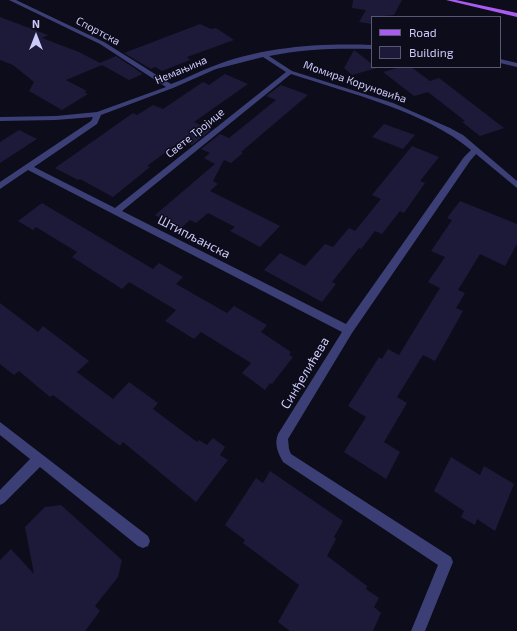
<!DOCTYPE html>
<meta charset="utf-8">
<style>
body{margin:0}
#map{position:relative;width:517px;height:631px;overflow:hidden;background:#0d0c1a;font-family:"Exo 2",sans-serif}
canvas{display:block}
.legend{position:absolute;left:371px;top:16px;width:130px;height:52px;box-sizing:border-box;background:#0d0c1a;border:1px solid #595874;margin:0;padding:5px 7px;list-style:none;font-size:12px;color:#cbcafa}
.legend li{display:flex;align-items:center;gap:8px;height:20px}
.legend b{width:20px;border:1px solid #595874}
.north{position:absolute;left:16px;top:16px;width:40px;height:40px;-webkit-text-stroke:3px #0d0c1a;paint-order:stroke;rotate:0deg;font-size:11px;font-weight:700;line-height:16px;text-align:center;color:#cbcafa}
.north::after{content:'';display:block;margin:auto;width:14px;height:18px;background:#cbcafa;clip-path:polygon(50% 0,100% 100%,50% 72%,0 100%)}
</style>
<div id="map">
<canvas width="517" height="631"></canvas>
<ul class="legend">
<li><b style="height:5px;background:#aa5bf0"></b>Road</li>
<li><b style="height:11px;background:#1d1a39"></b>Building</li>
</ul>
<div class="north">N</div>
</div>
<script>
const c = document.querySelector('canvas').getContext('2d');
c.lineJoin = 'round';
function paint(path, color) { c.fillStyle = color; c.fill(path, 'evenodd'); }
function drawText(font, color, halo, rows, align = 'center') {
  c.font = font + ' "Exo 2",sans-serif'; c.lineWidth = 3; c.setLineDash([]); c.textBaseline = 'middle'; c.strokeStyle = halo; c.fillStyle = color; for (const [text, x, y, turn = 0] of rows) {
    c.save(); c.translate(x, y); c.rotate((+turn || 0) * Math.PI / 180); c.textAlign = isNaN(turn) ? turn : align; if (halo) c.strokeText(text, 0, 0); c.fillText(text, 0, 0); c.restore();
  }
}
paint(new Path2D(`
 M353,0H402L394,15L372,17V24L359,22L366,10L352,8Z
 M0,17L48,35L42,38L79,52L100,63L116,56L143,74L129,80L102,65L66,80L87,91L84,92L88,94L62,110L29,91L34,82L13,65L0,60Z
 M200,24L211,29L216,28L234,40L187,57L190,60L162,71L155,67L151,69L124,53Z
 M354,50L372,64V67L377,68L352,75L344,68Z
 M401,67H411L430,81L439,78L504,128L480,136L462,122L465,121L428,92L414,96L383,72Z
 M225,74L248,84L194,122L211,130L192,145L182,140L147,166L150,167L113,197L80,179L78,180L55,168L133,113L137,115L153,105L163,109L203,82L209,85Z
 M281,85L308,95L241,152L243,153L231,163L224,160L213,181L218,184L210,191L280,226L260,247L230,231L235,227L208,213L196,223L190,220L180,229L155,215L215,164L204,158L210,153L201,149L220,134L229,138L276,100L266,96Z
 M384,124L415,135L403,149L372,137Z
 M19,130L37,139L0,163V142Z
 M412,146L439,157L420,181L425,183L404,213L400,211L382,234L375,231L361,249L359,248L332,282L336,284L322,302L264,270L280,253L305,266L325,244L333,247L349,228L355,231L381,199L372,195Z
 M460,201L517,224V244L505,266L480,254L458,290L465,293L456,308L463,311L435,361L423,355L397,397L407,403L384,442L400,452L386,479L344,452L366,417L348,406L379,357L382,359L388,349L399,355L440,288L428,282L445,257L431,251L452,220L447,218Z
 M42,203L153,269L159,263L183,277L176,284L227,313L234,306L267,325L261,332L291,352L289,355L293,357L272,384L270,383L265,390L242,373L251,363L201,332L194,339L165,321L176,310L129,282L122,289L72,257L77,252L36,227L33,230L18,221Z
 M0,303L38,332L43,326L89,361L77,372L113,399L129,382L158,403L153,409L197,442L199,440L207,445L213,438L225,447L220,455L228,460L196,502L123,442L120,446L53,395L50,397L19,371L14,375L0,364Z
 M451,457L480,475L484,466L514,484L495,531L477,519L475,525L461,517L464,511L434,491Z
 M270,471L343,521L334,537L336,539L327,556L367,586L366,589L379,598L374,607L381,613L373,631H290L278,622L299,585L243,543L245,540L225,525L256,478L263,483Z
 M61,505L122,560L118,577L95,606L100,611L85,631H0V560L11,549L34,574L25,527L45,507Z`), '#1d1a39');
paint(new Path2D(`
 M9,0H16L104,42L171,84C185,79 198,72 211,67C261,47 318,43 372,45V49C337,48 303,49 269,56L292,71L393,103L450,128L463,135L517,181V188L476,154L470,161L352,333L288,439L289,449L291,454L451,557L453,562L425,631H411L438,565L283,462C278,453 274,444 278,434L342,332L28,170L0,189V182L91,121L93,117L56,120L0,121V117L56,116L97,112L166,87L100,44ZM263,57L286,72L115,208L34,167L97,124L101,115L173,88L216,69ZM291,74C348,93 425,111 471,150L464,157L346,324L122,211Z
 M500,59L517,63V67L500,63Z
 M0,422L148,536L150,541L148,546L143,548L138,546L40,467L4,503L0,505V490L30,459L0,435Z`), '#3b3f75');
paint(new Path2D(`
 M446,0H456L517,13V17Z`), '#aa5bf0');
drawText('11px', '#cbcafa', '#0d0c1a', [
 ["Спортска",98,31,28],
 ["Немањина",181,70,-23],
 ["Момира Коруновића",355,82,19],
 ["Свете Тројице",195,133,-39]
]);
drawText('13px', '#cbcafa', '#0d0c1a', [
 ["Штипљанска",194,237,27],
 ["Синђелићева",305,373,-59]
]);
</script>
